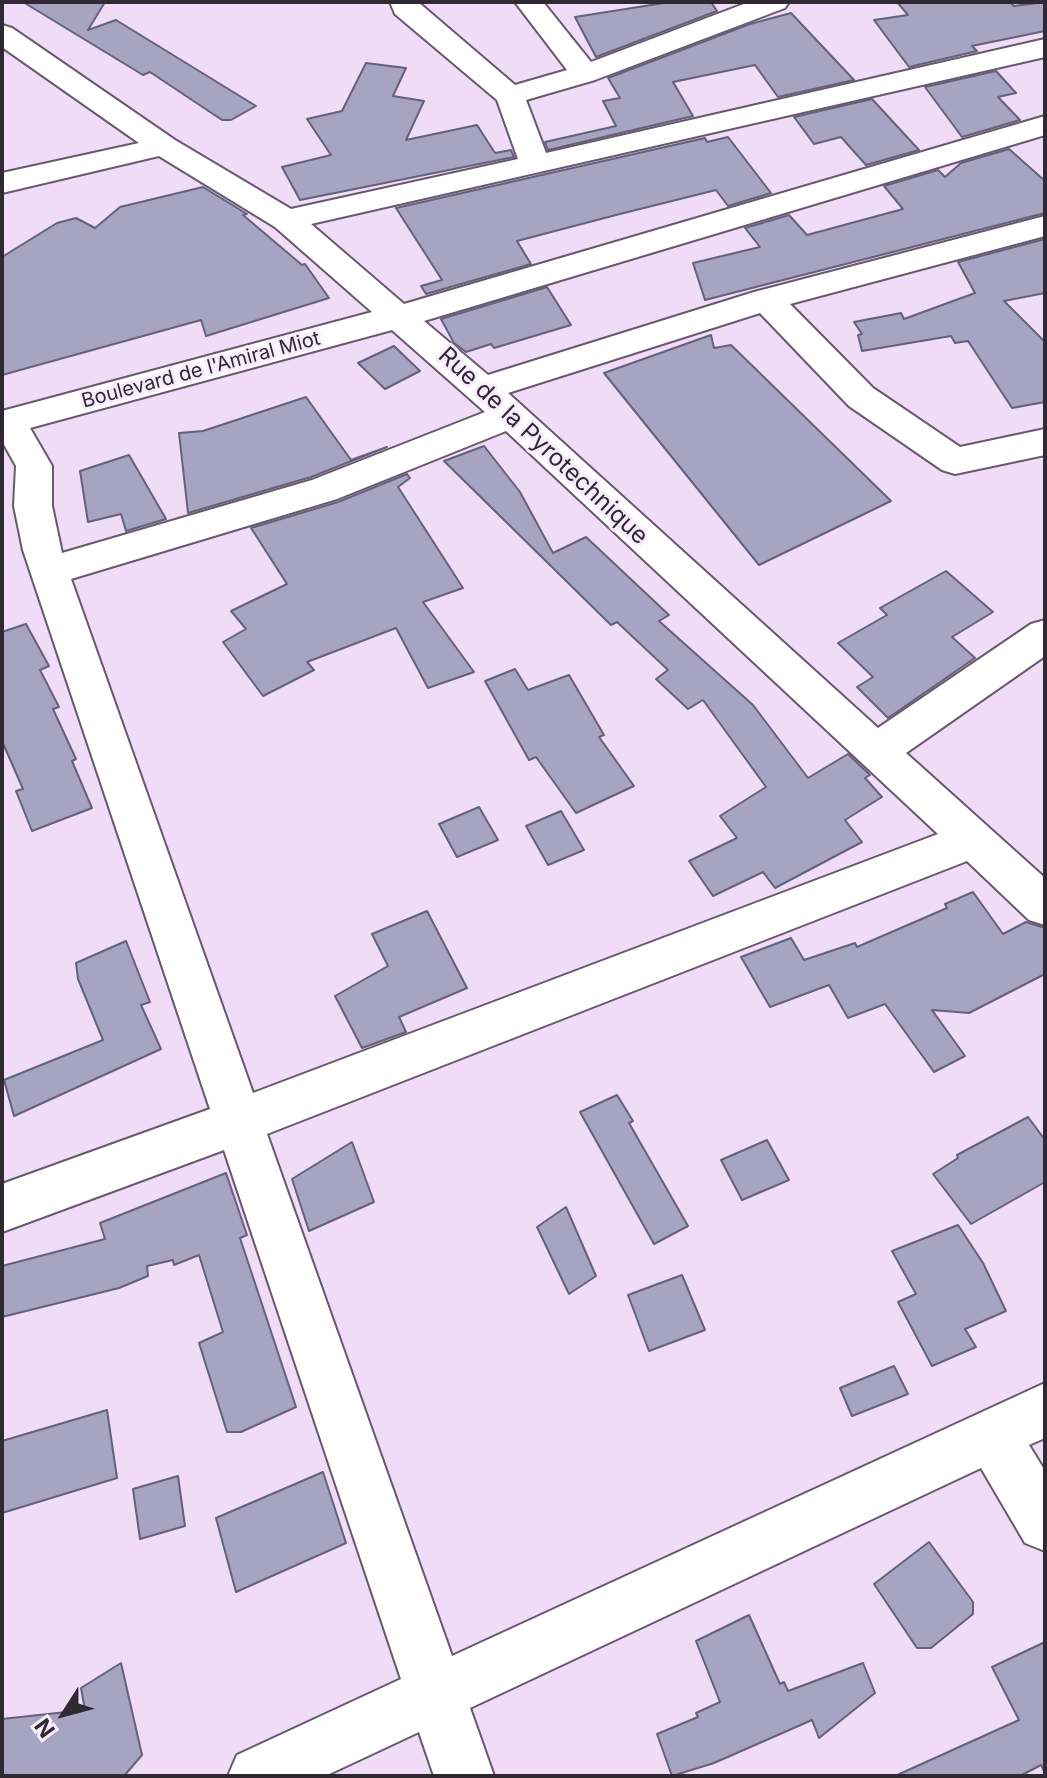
<!DOCTYPE html>
<style>
body{margin:0}
#map{position:relative;width:1047px;height:1778px;overflow:hidden;background:#f1dcf7;font-family:Inter,sans-serif}
canvas{display:block}
.frame{position:absolute;inset:0;border:4px solid #302933;pointer-events:none}
.north{position:absolute;left:24px;top:1674px;width:80px;height:80px;-webkit-text-stroke:6px #f9edfd;paint-order:stroke;rotate:234deg;font-size:22px;font-weight:700;line-height:32px;text-align:center;color:#302933}
.north::after{content:'';display:block;margin:auto;width:28px;height:36px;background:#302933;clip-path:polygon(50% 0,100% 100%,50% 72%,0 100%)}
</style>
<div id="map">
<canvas width="1047" height="1778"></canvas>
<div class="frame"></div>
<div class="north">N</div>
</div>
<script>
const c = document.querySelector('canvas').getContext('2d');
c.lineJoin = 'round';
function paint(path, color) { c.fillStyle = color; c.fill(path, 'evenodd'); }
function trace(path, color, width, dash) { c.strokeStyle = color; c.lineWidth = width; c.lineCap = dash ? 'butt' : 'round'; c.setLineDash(dash || []); c.stroke(path); }
function drawText(font, color, halo, rows, align = 'center') {
  c.font = font + ' Inter,sans-serif'; c.lineWidth = 6; c.setLineDash([]); c.textBaseline = 'middle'; c.strokeStyle = halo; c.fillStyle = color; for (const [text, x, y, turn = 0] of rows) {
    c.save(); c.translate(x, y); c.rotate((+turn || 0) * Math.PI / 180); c.textAlign = isNaN(turn) ? turn : align; if (halo) c.strokeText(text, 0, 0); c.fillText(text, 0, 0); c.restore();
  }
}
const building = new Path2D(`
 M23,2H105L88,30L116,20L256,106L231,120H222L150,72L143,75Z
 M670,2H711L717,11L596,57L575,17Z
 M897,2H1010L1014,6L1045,2V31L972,46L977,51L909,67L874,20L908,15Z
 M791,13L854,80L778,97L755,65L673,82L693,116L548,150L545,142L616,126L603,101L620,98L608,78L750,24Z
 M366,63L406,68L393,96L424,101L406,140L477,125L495,153L511,150L514,157L300,200L282,167L331,155L307,119L342,111Z
 M996,71L1016,93L998,97L1020,120L962,137L925,87Z
 M872,99L919,150L866,165L841,137L814,144L794,117Z
 M728,137L771,193L728,206L716,190L616,215L517,241L531,264L426,294L421,286L442,280L396,208L705,138L707,142Z
 M1009,149L1045,181V213L705,300L693,263L760,247L745,228L789,215L807,235L903,209L884,186L938,170L945,177L961,163Z
 M203,187L247,214L243,215L302,265L305,264L329,298L206,336L201,320L2,375V257L57,223L76,218L95,228L120,207Z
 M1045,239V293L1004,301L1045,342V402L1012,408L968,341L955,343L951,336L862,351L858,335L862,334L854,322L901,313L904,319L975,293L958,262Z
 M547,287L571,325L494,348L491,344L466,352L454,343L441,319Z
 M711,335L714,348L731,345L891,501L759,565L604,373Z
 M394,346L420,371L385,389L358,363Z
 M306,397L351,460L387,447L311,477L188,513L179,433L203,431Z
 M484,446L520,492L553,553L586,537L669,615L659,621L753,705L808,778L848,754L870,775L865,778L882,797L845,820L862,842L775,888L763,872L713,896L689,861L737,838L720,816L766,787L703,700L688,709L656,679L668,670L617,622L611,625L444,461Z
 M129,455L166,519L126,531L121,514L88,522L80,471Z
 M407,474L410,478L398,487L463,588L423,602L474,672L428,688L396,628L307,662L314,670L263,696L223,642L246,629L231,611L287,584L251,528L338,502Z
 M946,571L993,612L952,637L975,658L888,718L857,687L873,677L838,643L887,615L880,608Z
 M26,624L49,666L40,670L59,707L53,709L76,759L72,761L92,808L32,831L16,791L23,789L2,741V632Z
 M515,669L528,690L569,675L604,735L599,737L634,786L576,813L536,757L529,760L485,681Z
 M479,807L498,840L457,857L439,824Z
 M561,811L584,850L548,865L526,826Z
 M973,892L1003,934L1026,922L1045,928V974L969,1013L932,1010L965,1056L934,1072L885,1004L848,1018L829,985L770,1007L741,957L791,938L804,960L855,943L857,947L947,908L945,904Z
 M427,911L467,988L399,1017L406,1032L362,1048L335,996L388,966L372,934Z
 M126,941L150,1002L141,1005L161,1049L14,1116L4,1080L103,1040L78,979L76,963Z
 M617,1095L633,1121L629,1123L688,1226L654,1244L580,1112Z
 M1028,1117L1045,1140V1182L971,1224L933,1174L958,1158L957,1155Z
 M767,1140L789,1180L742,1200L721,1160Z
 M352,1142L374,1202L309,1231L292,1179Z
 M226,1173L247,1235L240,1238L296,1407L241,1432H227L199,1343L223,1332L199,1255L174,1265L173,1260L147,1266L148,1276L119,1288L2,1317V1266L105,1239L100,1223Z
 M566,1207L596,1276L569,1294L537,1227Z
 M958,1225L983,1263L1006,1311L965,1329L976,1347L932,1366L898,1302L916,1294L892,1251Z
 M682,1275L705,1330L649,1351L628,1295Z
 M894,1366L908,1394L852,1416L840,1388Z
 M107,1410L117,1478L2,1513V1441Z
 M323,1472L346,1543L236,1592L216,1518Z
 M178,1476L185,1526L140,1539L133,1489Z
 M929,1542L973,1602V1614L931,1648H917L874,1584Z
 M749,1615L780,1684L784,1682L788,1691L863,1663L875,1693L819,1738L812,1720L714,1763L672,1776L657,1734L698,1717L696,1713L720,1702L696,1641Z
 M1045,1642V1773L1041,1765L1020,1776H895L1019,1720L992,1667Z
 M121,1663L142,1755L124,1776H2V1719L85,1710L81,1688Z`);
paint(building, '#a6a4c1');
trace(building, '#64617c', 2);
const minor = new Path2D(`
 M390,2H418L515,85L567,70L515,2H543L591,62L749,2H789L785,8L595,80L526,100L546,153L1045,39V57L311,224L404,304L1045,116V135L424,321L488,375L754,292L1045,216V236L790,304L873,388L960,447L1045,429V455L955,474L942,470L849,406L760,313L508,393L878,728L1031,624L1045,620V656L906,753L1045,878V925L1029,920L967,861L267,1134L452,1656L1045,1383V1438L1029,1445L1045,1471V1551L1025,1543L981,1468L470,1708L494,1776H434L419,1732L325,1776H228L237,1755L401,1679L224,1150L2,1232V1184L210,1109L23,550L14,506L16,466L2,441V411L372,312L275,227L159,156L2,193V173L139,143L2,47V25L12,28L175,140L291,209L518,159L497,100L395,14ZM392,330L485,412L312,480L62,553L52,506V466L30,428ZM506,431L938,834L253,1093L71,579L337,499Z`);
trace(minor, '#6a586f', 4);
paint(minor, '#fff');
drawText('20px', '#302933', '#f9edfd', [
 ["Boulevard de l'Amiral Miot",201,370,-15]
]);
drawText('24px', '#302933', '#f9edfd', [
 ["Rue de la Pyrotechnique",543,446,43]
]);
</script>
